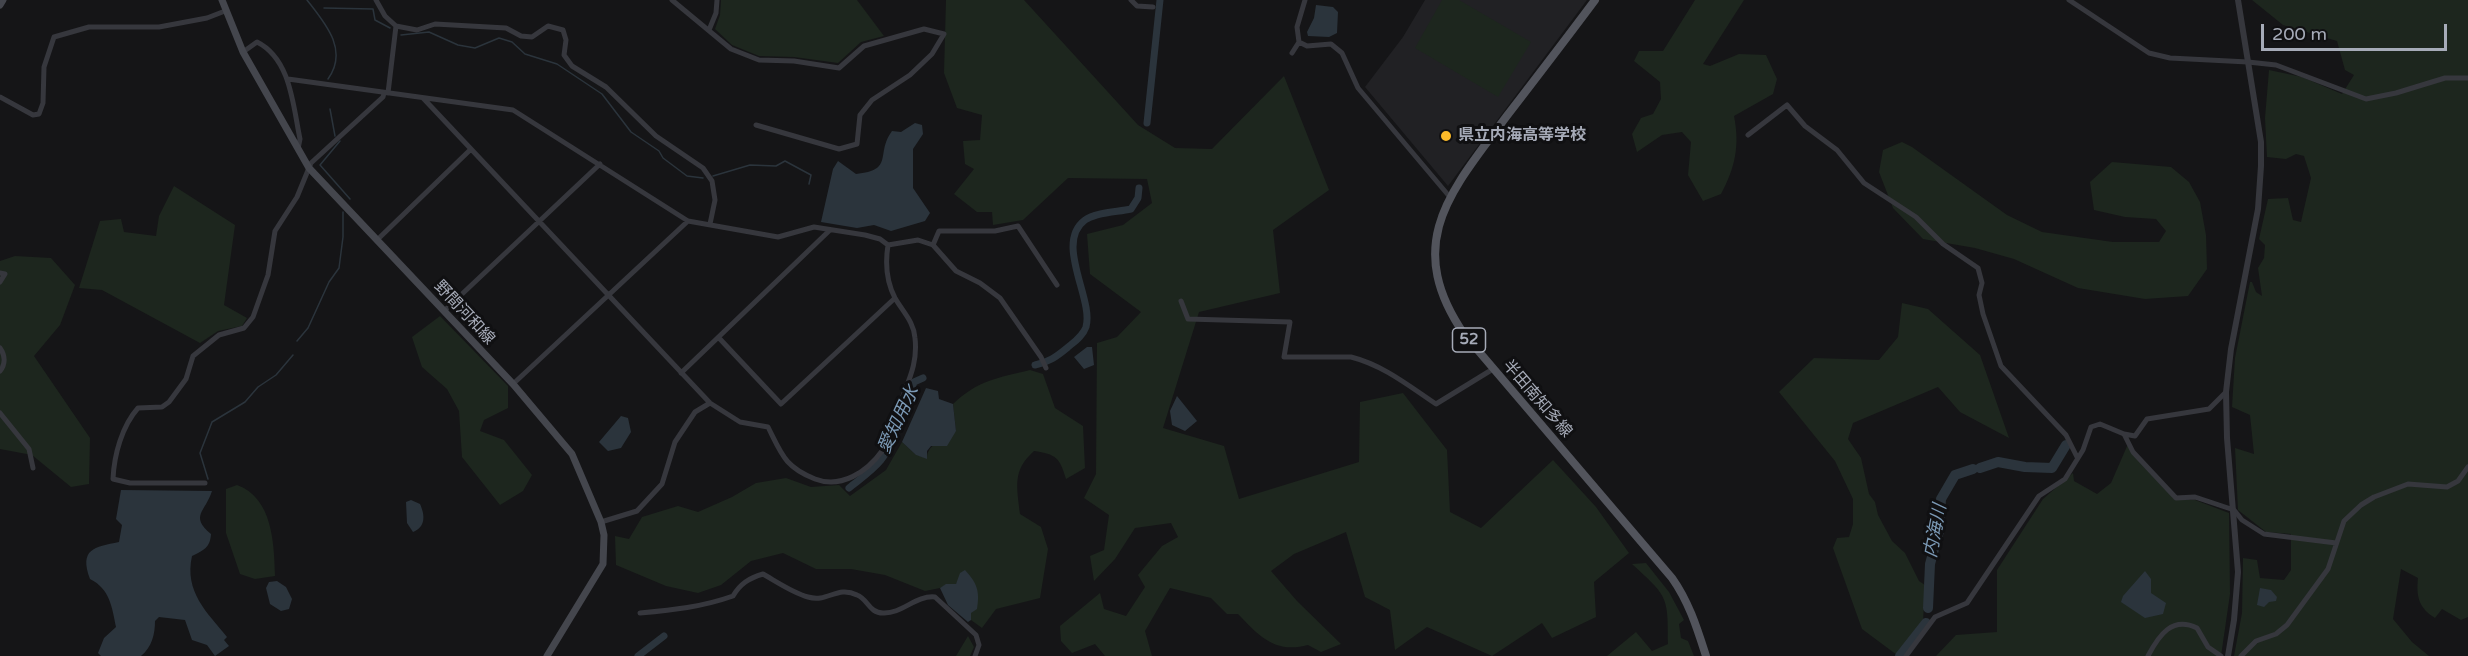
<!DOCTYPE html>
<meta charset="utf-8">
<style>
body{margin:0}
#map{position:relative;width:2468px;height:656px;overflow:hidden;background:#151517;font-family:"Varela Round",sans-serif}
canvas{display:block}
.scale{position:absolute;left:2261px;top:24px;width:186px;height:27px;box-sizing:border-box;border:3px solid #a6abb8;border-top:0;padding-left:8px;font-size:18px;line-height:21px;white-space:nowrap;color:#a6abb8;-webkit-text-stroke:4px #101012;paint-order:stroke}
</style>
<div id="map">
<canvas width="2468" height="656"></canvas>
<div class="scale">200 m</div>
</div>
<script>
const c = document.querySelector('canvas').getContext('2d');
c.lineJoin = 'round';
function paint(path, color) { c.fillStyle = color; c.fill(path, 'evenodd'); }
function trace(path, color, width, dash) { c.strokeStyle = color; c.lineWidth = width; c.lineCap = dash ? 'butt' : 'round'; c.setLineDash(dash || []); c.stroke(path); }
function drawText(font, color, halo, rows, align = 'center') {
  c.font = font + ' "Varela Round","Noto Sans JP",sans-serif'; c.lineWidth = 6; c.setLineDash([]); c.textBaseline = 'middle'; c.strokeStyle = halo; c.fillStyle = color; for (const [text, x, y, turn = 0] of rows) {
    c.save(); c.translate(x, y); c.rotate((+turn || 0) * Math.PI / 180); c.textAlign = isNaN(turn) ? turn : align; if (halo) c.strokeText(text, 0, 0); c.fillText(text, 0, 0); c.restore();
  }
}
paint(new Path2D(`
 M1425,0H1587L1448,186L1365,87L1403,37Z`), '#212124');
paint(new Path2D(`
 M721,0H857L884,36L861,42L838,63L794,57L759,56L732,45L715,29L720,15Z
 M946,0H1024L1138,125L1175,148L1212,149L1284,76L1329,190L1273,230L1280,293L1199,312L1163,428L1224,446L1239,499L1359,462L1360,402L1403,393L1447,450L1450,512L1481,528L1553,460L1596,507L1629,553L1594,582L1596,617L1552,638L1542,623L1492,656L1427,627L1395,650L1390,610L1365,597L1346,532L1294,554L1271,571L1297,601L1341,644L1321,652L1308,645C1275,654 1259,636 1238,614H1227L1211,598L1170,588L1145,631L1152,656H1105L1095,644L1072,653L1061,641L1060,626L1100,593L1104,609L1126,616L1145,587L1138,575L1162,546L1178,537L1171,523L1135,528L1115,559L1094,581L1090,556L1104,550L1109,515L1084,498L1096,474L1097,343L1117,337L1141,312L1090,274L1087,234L1123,225L1152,203L1147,179L1068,178L1023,220L993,225L992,212H977L954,194L974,169L965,164L963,141L980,140L982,115L957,108L944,73Z
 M1442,0H1459L1531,42L1498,97L1415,48Z
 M1695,0H1744L1703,64L1710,66L1739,54L1766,55L1777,79L1773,94L1734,116C1740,146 1735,168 1721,194L1703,201L1688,175L1691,142L1682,132L1662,135L1637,152L1632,134L1641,118L1653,114L1661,99L1660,82L1634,61L1639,51H1663Z
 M2252,0H2468V617L2461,620L2442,609L2435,618C2419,608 2416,597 2418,578L2401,569L2393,619L2412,642L2429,656H2234L2242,613L2243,558L2257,560L2260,578L2284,580L2291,570V534L2266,532L2238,510L2235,448L2254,454L2250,415L2232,407L2235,358L2250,282H2252L2256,292L2262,296L2258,268L2264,258L2265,245L2259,239L2268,199L2288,198L2293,220L2301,222L2311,178L2304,156L2296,154L2286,159L2267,157L2265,118L2269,70L2302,77L2342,94L2354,75L2345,70L2337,41L2283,25Z
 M1902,142L1912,147L2007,215L2042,232L2113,242H2159L2166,231L2156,219L2125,217L2094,210L2090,182L2112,162L2171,167L2189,182L2200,202L2206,235L2207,269L2188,296L2145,299L2078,288L2014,259L1975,248L1923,239L1893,208L1879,172L1883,150Z
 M174,186L235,225L224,305L247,318L242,326L218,331L200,343L102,290L79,288L100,221L121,219L124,232L156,236L159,216Z
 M15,256L51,258L75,285L60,325L34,356L90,438L89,484L71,487L32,455L0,449V261Z
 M1902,303L1928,309L1980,355L2009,438L1960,412L1938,387L1853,423L1848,439L1861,458L1869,494L1875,502L1878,515L1892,541L1905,553L1919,581L1925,585L1923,622L1897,655L1862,629L1833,548L1837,538L1849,537L1853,524V499L1835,461L1779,392L1814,358L1879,360L1898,337Z
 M440,316L508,386V408L484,420L480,431L504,440L532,475L523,491L500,505L462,457L459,411L447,389L422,367L412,337Z
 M1030,370L1043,374L1055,408L1083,426L1085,468L1066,479C1060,458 1056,454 1034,451C1012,471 1017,486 1020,514L1041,527L1048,549L1040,598L996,609L982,628L971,620V613L959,580L956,584L946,585L940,588L925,591L885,575L851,569H816L783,553L751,561L721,585L698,593L666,586L616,565L615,536L629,539L642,517L678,506L698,512L732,497L756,483L786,478L811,487L839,485L850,496L886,470L902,442L916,455L927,458C927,444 945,438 956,431L953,404C978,380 998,378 1030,370Z
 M2128,444L2175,500H2195L2229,513L2230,594L2221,656H1936L1956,635L1997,632V570L2043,499L2073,473L2074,481L2097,494L2111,483Z
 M237,485C273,498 274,544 275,576L255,579L240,574L226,533V489Z
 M1646,563L1669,592L1684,620L1679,624L1681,638L1688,641L1694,656H1607L1636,632L1652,651L1668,644C1668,596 1668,597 1632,564Z
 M968,636L974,647L970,656H956Z`), '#1d261e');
paint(new Path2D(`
 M1316,5L1333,7L1338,12L1337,33L1329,37L1308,36L1307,32L1314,18Z
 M915,123L922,125L923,134L913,149V188L930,213L925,221L891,231L874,225L857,228L821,222L833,169L838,161L856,174C895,170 875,154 892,131L901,132Z
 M1087,347H1092L1094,365L1084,369L1074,357Z
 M926,388L938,391L939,399L953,404L956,431L947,446H931L927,451V459L916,455L902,442Z
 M1177,396L1197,421L1185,431L1172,425L1170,411Z
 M621,416L628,418L631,432L621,448L608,451L599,442Z
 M121,490L212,491C206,511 189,516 211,534C210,548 204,550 192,556C184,592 207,612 227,637L224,640L229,646L215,656L207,645L192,640L185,620L159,617L155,621C155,634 152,647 141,656H101L98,653L104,638L116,627C112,607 110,589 90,579C79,549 94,547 119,542L122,525L116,519Z
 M411,500L420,504C425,515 426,527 413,532L407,523L406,502Z
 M965,570C977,583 980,591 977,609L971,613V620L968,622L948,605L940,588L946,584H956L960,573Z
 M2145,571L2151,579V593L2166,603L2163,614L2145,618L2121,602L2123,596Z
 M277,581L286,587L292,599L289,609L281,611L270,604L266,588L269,582Z
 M2260,588L2271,590L2277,597L2276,601L2269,602L2264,607L2257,605Z`), '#2b343c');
trace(new Path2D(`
 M307,0C325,23 349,50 328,79
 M324,8L373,9L375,20L390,28
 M401,35L429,32L458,45L475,48L499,38L512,42L525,54L557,64L602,94L631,132L659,151L663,158L687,176L703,178
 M330,109L335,136
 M340,141L320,165L350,199
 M713,176L750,165L776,166L785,161L811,175L809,184
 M297,341L308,328L329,282L339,268L343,237V212
 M208,479L200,453L212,422L245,402L258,387L276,375L293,355`), '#2b343c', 1.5);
trace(new Path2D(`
 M1147,123L1160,0
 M1035,365C1049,362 1056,357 1067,348C1074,342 1083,336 1086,327C1094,299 1054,243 1085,220C1096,212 1118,212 1131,209L1138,198L1139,188
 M849,488C860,479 872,471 881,460C898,439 905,407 914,382L923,378
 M638,656L664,636`), '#2b343c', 7);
trace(new Path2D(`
 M1980,468L1998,462L2025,467L2052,468L2066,445
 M1928,608L1930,564L1939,531L1941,499L1955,475L1973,469
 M1900,656L1926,623`), '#2b343c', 10);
trace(new Path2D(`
 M376,0L385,16L396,26L417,30L435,24L506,28L521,36L532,37L548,26L563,30L566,40L564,55L572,66L606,87L656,136L703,168L712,181L715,200L710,224
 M672,0L731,49L759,60L794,61L839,68L864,46L924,29L944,34L932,54L910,75L872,100L860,115L857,144L839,149L756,125
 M1131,0L1137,6L1153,7
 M2069,0L2149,53L2170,58L2248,62L2276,65L2366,99L2396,93L2445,78H2468
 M709,30L716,13L717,0
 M1299,42L1307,46L1331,44L1342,53L1358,88L1449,196
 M243,52L257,42C291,59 293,106 300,139L298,149
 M1292,53L1299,42L1297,27L1305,0
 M288,79L513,110L688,221L778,237L814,227L865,235L880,239L888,245
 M388,93L396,26
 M0,97L33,115L39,114L43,103L44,67L54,37L89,27H159L207,18L225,11
 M423,98L710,403L740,422L768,427C782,455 785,467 815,479C841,489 867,472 882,451C891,439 895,418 900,404C908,381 918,364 915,338C914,322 903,312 895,298C886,281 885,264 888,245
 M1748,135L1787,105L1805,126L1837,150L1864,183L1916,217L1943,244L1978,268L1982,283L1979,295L1983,314L2001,366L2066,435L2077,457
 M377,240L470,150
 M888,245L918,240L933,245L956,271L980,283L1000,298L1041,357L1046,368
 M933,245L939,231H995L1018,226L1057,285
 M0,273L5,274L0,282
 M1181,301L1188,319L1290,322L1284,357H1351C1383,365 1409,386 1436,404L1493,369
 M444,311L600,164
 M719,338L781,404L895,298
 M0,348C5,355 6,364 0,371
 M681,373L830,230
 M513,384L688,221
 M0,413L29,449L33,468
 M2124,434L2135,436L2147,419L2209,409L2226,392
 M205,483H130L113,479C114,455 122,426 138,408L162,407L169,402L186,379L193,356L219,335L244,328L253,317L268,275L275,231L297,197L311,163L383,97L384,93
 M601,522L637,511L662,484L675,442L695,412L710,403
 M640,613C673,610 702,607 733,596C740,584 749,578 763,574C777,582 793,593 808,597C828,603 837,585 857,595C868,599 869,613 883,613C902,614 916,595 935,597L976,635L979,645L975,656
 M1906,656L1935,617L1967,603L2039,496L2065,479L2083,450L2091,427L2100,424L2124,434L2133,452L2176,498L2195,497L2234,510L2242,520L2264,534L2336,543
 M2148,656C2159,635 2172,616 2197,628L2208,647L2221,656
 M2241,656L2256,641L2276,634L2287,625L2328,569L2344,521L2361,505L2374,497L2408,484L2447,487L2458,481L2468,467`), '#36373d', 5);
trace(new Path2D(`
 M2228,656L2234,620L2238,572L2227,438L2226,392L2231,349L2258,209L2261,166V142L2238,0`), '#36373d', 6);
trace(new Path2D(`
 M222,0L243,52L309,168L513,384L572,454L601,522L604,535L603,564L547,656
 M0,5L3,0`), '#44464d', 7);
trace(new Path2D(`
 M1595,0C1566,39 1536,78 1506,117C1451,191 1402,243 1464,334L1672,578C1689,602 1697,628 1706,656`), '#52545c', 8);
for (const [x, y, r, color] of [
 [1446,136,6,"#fcba29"]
]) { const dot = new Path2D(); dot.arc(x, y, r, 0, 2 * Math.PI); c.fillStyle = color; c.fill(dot); trace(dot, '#101012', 2); }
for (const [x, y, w] of [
 [1469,340,33]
]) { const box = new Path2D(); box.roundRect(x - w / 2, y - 12, w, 24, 4.5); c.fillStyle = '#101012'; c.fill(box); trace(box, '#a6abb8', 1.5); }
drawText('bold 15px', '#a6abb8', null, [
 ["52",1469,340]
]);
drawText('bold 16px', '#a6abb8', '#101012', [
 ["県立内海高等学校",1458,136]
], 'left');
drawText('16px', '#a6abb8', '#101012', [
 ["野間河和線",464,313,47],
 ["半田南知多線",1537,399,49]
]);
drawText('italic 18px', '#7b99b5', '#101012', [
 ["愛知用水",899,420,-65],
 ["内海川",1936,531,-79]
]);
</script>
